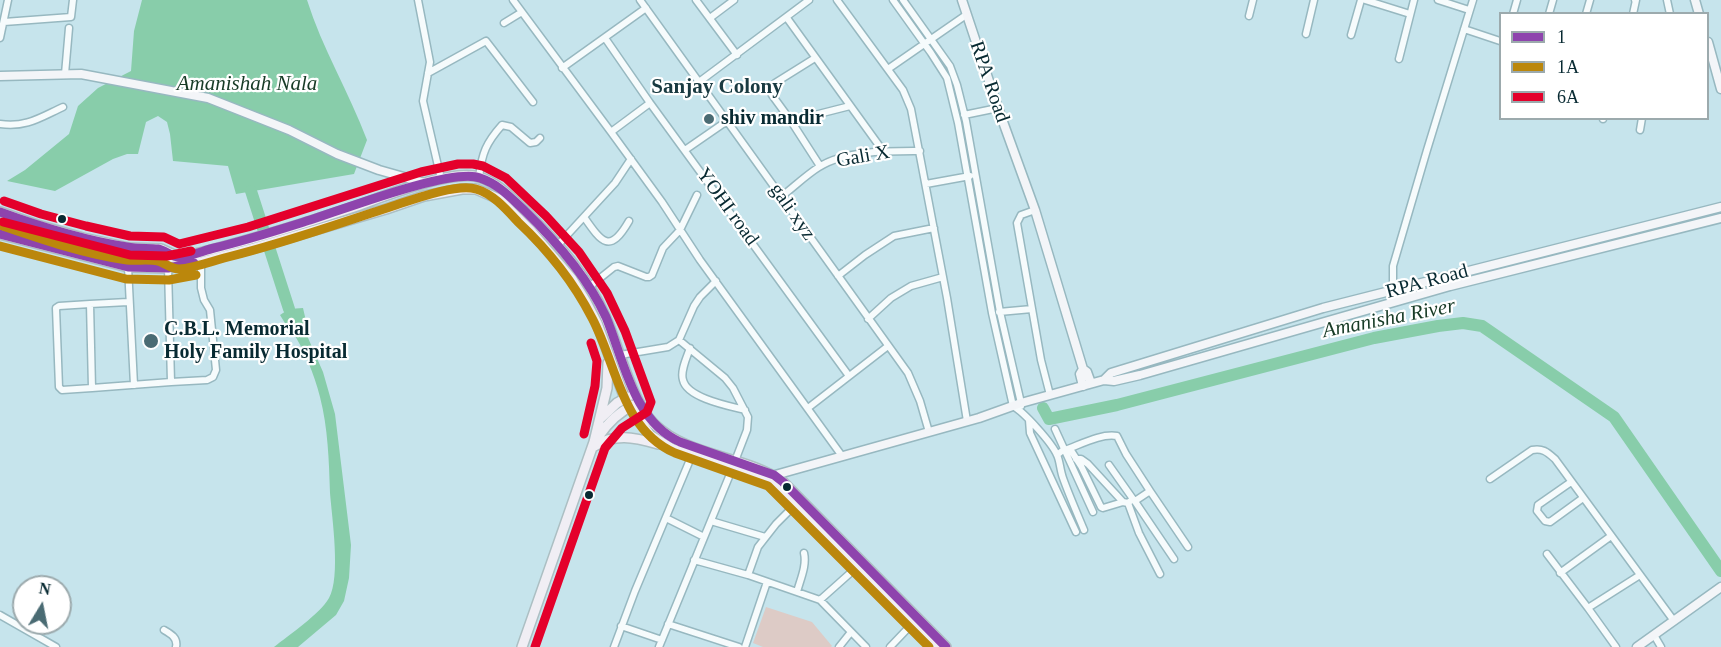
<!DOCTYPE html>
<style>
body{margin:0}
#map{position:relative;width:1721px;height:647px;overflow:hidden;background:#c6e4ec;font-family:"Times New Roman",serif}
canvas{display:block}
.legend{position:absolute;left:1499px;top:12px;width:210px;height:108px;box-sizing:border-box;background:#fff;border:2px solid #9caaad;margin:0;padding:8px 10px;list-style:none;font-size:18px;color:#082a32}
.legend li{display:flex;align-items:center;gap:12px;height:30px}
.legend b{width:30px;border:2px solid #9caaad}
.north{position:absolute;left:12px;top:575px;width:60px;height:60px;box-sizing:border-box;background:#fff;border:2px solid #9caaad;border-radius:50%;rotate:10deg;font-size:16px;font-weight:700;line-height:24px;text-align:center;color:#082a32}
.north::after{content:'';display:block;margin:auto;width:21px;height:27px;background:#4a6b73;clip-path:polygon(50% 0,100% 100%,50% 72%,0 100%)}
</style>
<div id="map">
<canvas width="1721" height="647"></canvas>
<ul class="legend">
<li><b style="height:8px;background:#8e44ad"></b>1</li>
<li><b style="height:8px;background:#bb870c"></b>1A</li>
<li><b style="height:8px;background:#e4002b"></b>6A</li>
</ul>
<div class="north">N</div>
</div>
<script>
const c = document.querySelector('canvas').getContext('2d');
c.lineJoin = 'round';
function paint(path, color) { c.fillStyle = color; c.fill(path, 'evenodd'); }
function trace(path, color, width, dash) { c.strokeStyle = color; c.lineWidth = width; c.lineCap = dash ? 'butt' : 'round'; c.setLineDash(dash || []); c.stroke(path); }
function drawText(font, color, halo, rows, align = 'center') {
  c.font = font + ' "Times New Roman",serif'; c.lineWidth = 4.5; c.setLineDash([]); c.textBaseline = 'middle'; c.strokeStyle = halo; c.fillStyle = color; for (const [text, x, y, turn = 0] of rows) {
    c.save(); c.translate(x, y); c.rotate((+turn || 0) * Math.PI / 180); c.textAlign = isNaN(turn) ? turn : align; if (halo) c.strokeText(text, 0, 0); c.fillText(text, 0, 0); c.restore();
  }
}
paint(new Path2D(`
 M766,607L812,622L832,646L831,647H763L753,643Z`), '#ddcbc6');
paint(new Path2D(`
 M142,0H307C322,48 349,92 367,140L354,174L236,194L228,166L173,161L170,134L167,122L158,116L146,122L138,154H127L113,159L55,191L7,181L25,170L69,134L78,106L98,88L131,71L134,31Z
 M303,308L306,321L304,326L305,331L323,372L335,414L351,545L349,578L344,601L336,615L298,647H274C289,635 320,614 329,598C341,577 332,518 330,493C329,461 328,428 320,397C314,373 304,350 291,329L288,328L280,315L289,309Z`), '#88cdaa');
trace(new Path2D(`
 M251,191L289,309
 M1043,408L1049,419L1117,405L1374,338L1438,326L1463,323L1482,326L1614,417L1721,571`), '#88cdaa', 12);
const street = new Path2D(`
 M418,0L430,62L423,101L441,179
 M513,0L611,132L662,202L700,260L842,456
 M640,0L908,373L920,401L929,432
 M696,0L737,55
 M837,0L903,90L911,109L947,298L967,421
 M893,0L931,53L947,78L958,123L992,313L1013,406C1024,412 1052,443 1057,455C1060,461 1060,470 1063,478C1069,495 1077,513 1084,530
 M903,0L950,66L957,85L966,121L1000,312L1021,403V406
 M1365,0L1410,14
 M1438,0L1469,10
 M1667,0L1670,14
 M1513,14L1517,0
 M1549,14L1553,0
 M1586,14L1590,0
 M1633,14L1636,0H1635
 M1249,16L1253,0
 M710,18L734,0
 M787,18L883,151
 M4,22L71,17L73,0
 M504,23L522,12
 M1464,29L1500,41
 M1306,34L1314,0
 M1351,35L1361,0
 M0,38L8,0
 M605,38L650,103L849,376
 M815,58L775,83L770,91L772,95L791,121L820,166
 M1399,59L1414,0
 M562,68L646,8
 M888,69L966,15
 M428,73L486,41L533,102
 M65,74L69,28
 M699,82L809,0
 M964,115L998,108
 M1603,119V118
 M791,121L850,106
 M0,124C26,128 41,117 63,107
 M1640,130L1642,118
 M611,132L650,103
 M685,150L727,121
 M479,177C482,153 486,143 502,125L511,127L530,143L536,142L540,138
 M926,184L970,176
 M782,196C794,187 806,175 819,167C845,150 890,151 920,151
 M1035,210L1021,215L1017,223L1041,360L1050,395
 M584,217C602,243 610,254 629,221
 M558,245L615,183L631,159
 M128,267L134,385
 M838,276L865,255L894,236L934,228
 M589,287L614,267L618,266L646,277H649L652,275L663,248L680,230L697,195
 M1396,302L1393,291V266L1427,150L1473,0
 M90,304L128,302
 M999,312L1032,309
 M868,319L891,298L911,286L943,277
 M679,340L725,378L733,388L748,417L747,430L735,461
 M690,348C687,357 680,371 683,380C687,398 729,406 745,410
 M620,355L668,347L679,340L694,306L700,297L716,281
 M171,382L207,380L213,377L216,370L210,310L204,300L201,288V262
 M92,388L62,390L59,387L56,308L59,306L90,304L92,388L171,382L168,268
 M808,408L888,346
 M1029,420L1030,433L1076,532
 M1055,429L1093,512
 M1070,449L1081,466L1101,507L1103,508L1123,502L1128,503L1133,499L1109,465
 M1057,455L1062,451C1078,446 1100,433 1117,436L1126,454L1150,491L1135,501
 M1076,459H1081L1088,464L1123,502
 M1490,479L1532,450C1543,448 1547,452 1555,459L1674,621
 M1571,482L1538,505L1537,511L1545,521L1550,522L1583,498
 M1150,491L1188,547
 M1134,500L1174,559
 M1128,503L1139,533L1160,574
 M666,518L704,537
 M711,521L765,537
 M1547,554L1588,608L1640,575
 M694,560L748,575L820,600L866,647
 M1560,573L1611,536
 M748,575L758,547L776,524L795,505
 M797,592C800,580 807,566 804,553
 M820,600L857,567
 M1588,608L1616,647
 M0,615L56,647
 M668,624L739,647
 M621,626L662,640
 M164,630C171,634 178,638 176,647
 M1654,635L1661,647
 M614,647L635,591L692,455
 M659,647L733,467
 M745,647L767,582
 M839,647L851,632
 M890,647L912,624`);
const secondary = new Path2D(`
 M962,0L998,108L1035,210L1083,369
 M1695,0L1699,14
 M1708,42L1721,89
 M0,76L81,74L208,98L289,130L337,154L379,170L425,183
 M1104,380L1111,373L1323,308L1721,207
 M1083,386L1080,374L1083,369L1087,372L1091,383
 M768,477L979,418L1021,403L1104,380L1114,381L1140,375L1450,286L1721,218
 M1637,647L1721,587`);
const primary = new Path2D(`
 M0,212L37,225L83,238L129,248L161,249L174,255
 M0,223C23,229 46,234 69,240C105,250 140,260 177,257C195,255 215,249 233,244C275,233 318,219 360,205C386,195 453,169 479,177C498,183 511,198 525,211C556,242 587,275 605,316C619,347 631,401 654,424C689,458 744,455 783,482L946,647
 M0,234L128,267L168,268L201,262L254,248L386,209L424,196L462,189H476L499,199L530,230L572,279L585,300L597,323L625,399L650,435L673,449L732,466L762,478L775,485L935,647
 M601,418L617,403L628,397
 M598,437C607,424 618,412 634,405
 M593,447C615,433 633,437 658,444
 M522,647L594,442L607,388L608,363`);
trace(street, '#97b8c0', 9);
trace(secondary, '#97b8c0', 11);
trace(primary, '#acbfc3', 12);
trace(street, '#f6fbfc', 6);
trace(secondary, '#f3f5f8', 8);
trace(primary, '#f0eef4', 9);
trace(new Path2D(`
 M0,212C41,227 83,240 127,247C137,249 148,248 158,249C165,250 172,257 179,257C189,257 205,250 214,248C247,240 278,230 310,220C342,210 453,167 480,178C498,184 510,197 524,210C556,241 587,276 606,317C624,360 633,421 680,442L774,475L783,482L946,647
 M0,234L128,267L168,268L194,263`), '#8e44ad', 9);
trace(new Path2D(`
 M0,225C41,239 84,254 127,260C137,261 148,259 158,261C165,263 171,269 179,269C195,268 212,261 228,257C285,243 340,223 396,205C414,199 458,183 476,189C493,194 506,209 518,222C548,250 573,281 592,318C617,365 621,429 675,453L768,486L929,647
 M0,246L126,279L169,280L196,275`), '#bb870c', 9);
trace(new Path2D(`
 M4,201L41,214L86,226L130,236L164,237L179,244L248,227L421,172L458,164H473L483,166L506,178L546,216L579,252L607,293L625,331L651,402L647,412L622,428L605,448L535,647
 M3,222L130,255L167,256L191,251
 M584,434L595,386L597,361L591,343`), '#e4002b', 9);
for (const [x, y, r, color] of [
 [709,119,6,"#4a6b73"],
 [62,219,5,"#082a32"],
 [151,341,8,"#4a6b73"],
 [787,487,5,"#082a32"],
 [589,495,5,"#082a32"]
]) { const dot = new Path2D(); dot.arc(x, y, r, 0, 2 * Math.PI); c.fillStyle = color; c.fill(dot); trace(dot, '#fff', 2); }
drawText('20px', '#082a32', '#fff', [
 ["RPA Road",989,82,71],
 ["Gali X",863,157,-10],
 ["YOHI road",727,207,54],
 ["gali xyz",792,212,55],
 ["RPA Road",1427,282,-15]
]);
drawText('bold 20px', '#082a32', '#fff', [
 ["shiv mandir",721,119],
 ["C.B.L. Memorial",164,330],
 ["Holy Family Hospital",164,353]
], 'left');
drawText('italic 21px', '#173b26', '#fff', [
 ["Amanishah Nala",247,84],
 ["Amanisha River",1389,319,-11]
]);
drawText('bold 21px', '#193a41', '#fff', [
 ["Sanjay Colony",717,88]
]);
</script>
